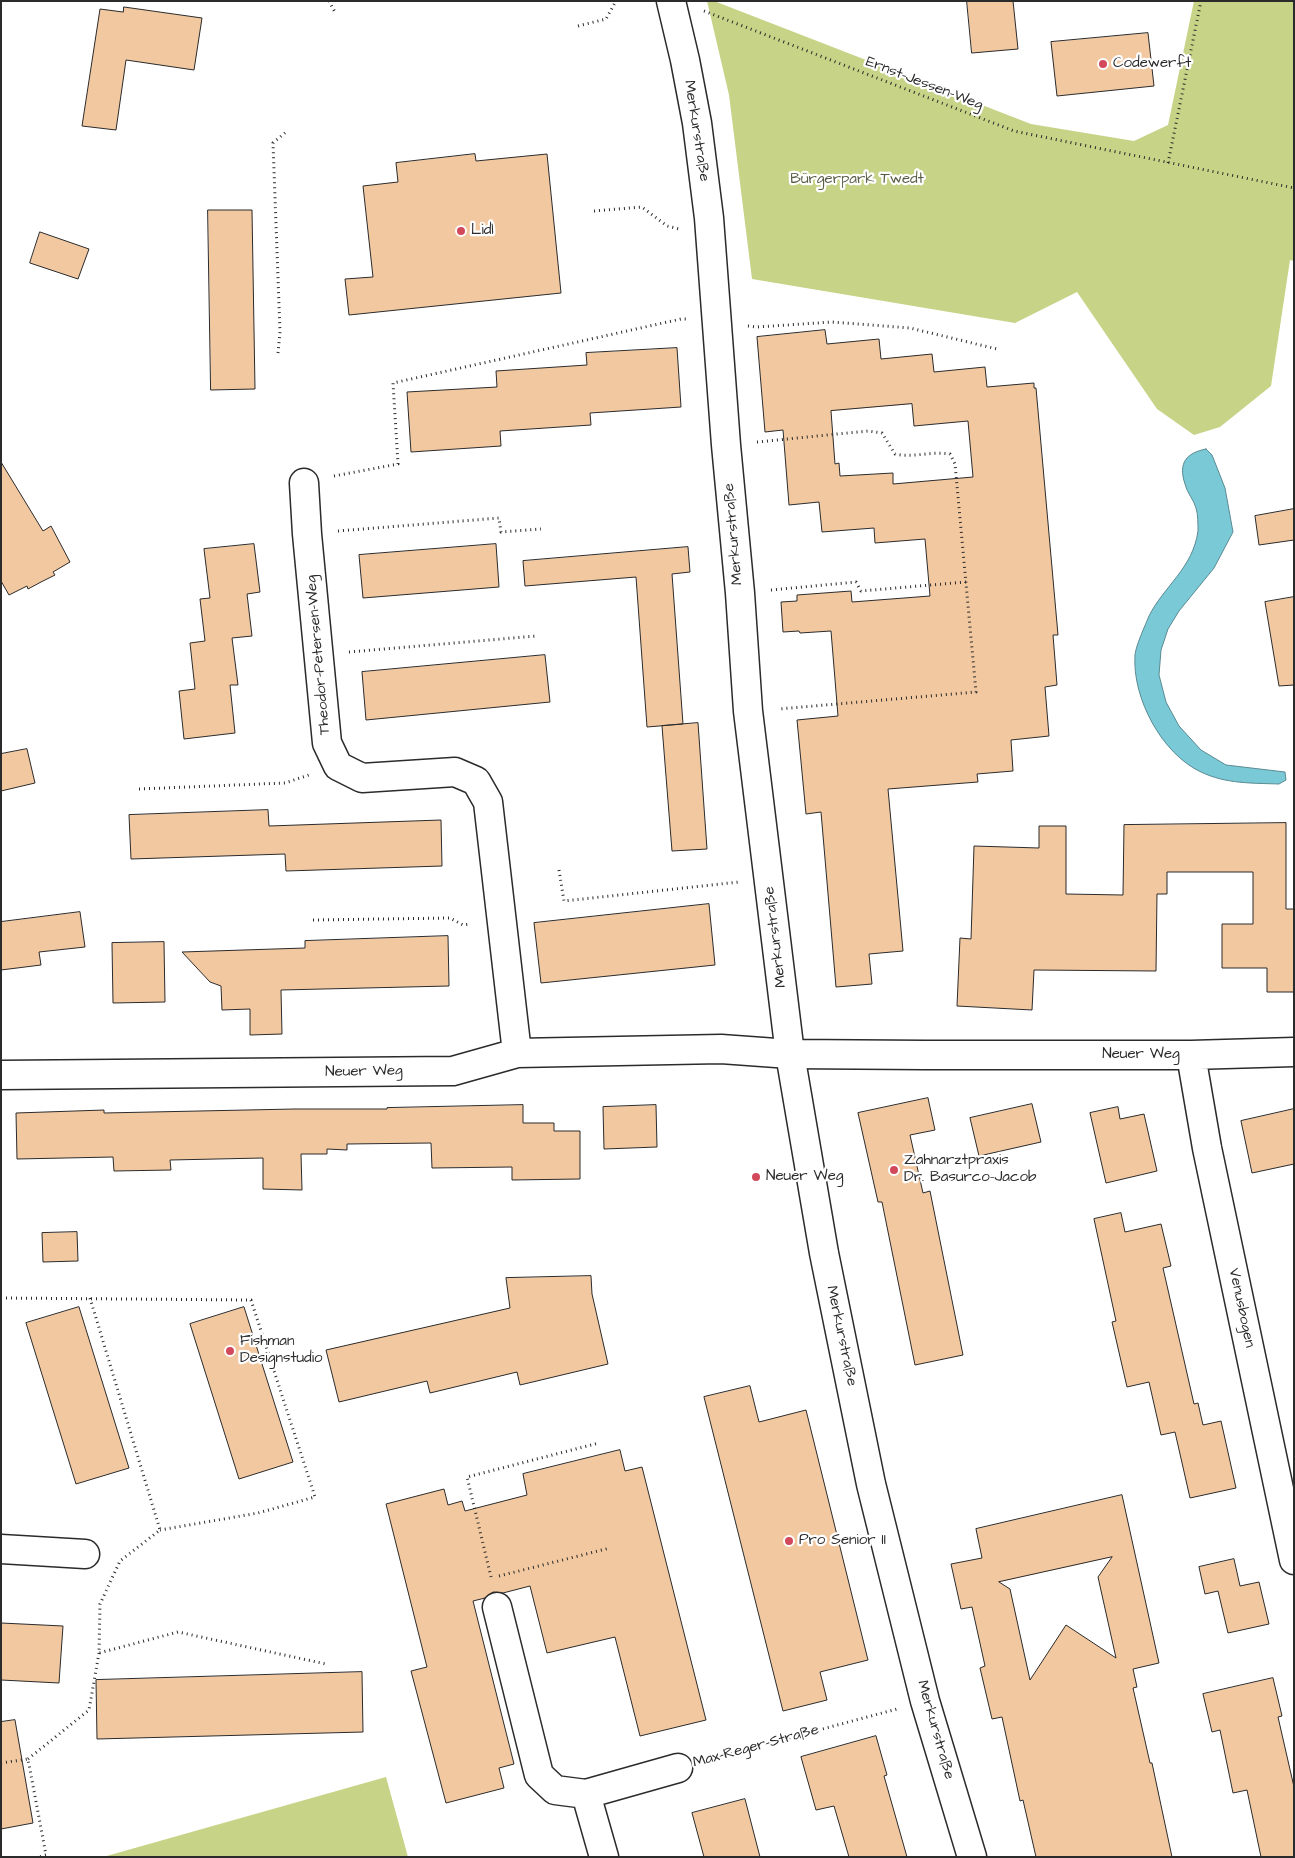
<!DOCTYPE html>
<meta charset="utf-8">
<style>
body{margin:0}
#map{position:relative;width:1295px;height:1858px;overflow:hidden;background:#fff;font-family:"Architects Daughter",sans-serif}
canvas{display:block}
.frame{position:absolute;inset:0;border:2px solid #2b2b2b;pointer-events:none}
</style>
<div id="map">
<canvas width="1295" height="1858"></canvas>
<div class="frame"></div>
</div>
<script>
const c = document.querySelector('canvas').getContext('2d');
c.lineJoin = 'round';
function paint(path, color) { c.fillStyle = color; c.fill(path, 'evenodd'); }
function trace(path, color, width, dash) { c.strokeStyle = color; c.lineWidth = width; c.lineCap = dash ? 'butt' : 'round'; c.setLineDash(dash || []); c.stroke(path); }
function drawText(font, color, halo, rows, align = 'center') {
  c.font = font + ' "Architects Daughter",sans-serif'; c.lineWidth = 4.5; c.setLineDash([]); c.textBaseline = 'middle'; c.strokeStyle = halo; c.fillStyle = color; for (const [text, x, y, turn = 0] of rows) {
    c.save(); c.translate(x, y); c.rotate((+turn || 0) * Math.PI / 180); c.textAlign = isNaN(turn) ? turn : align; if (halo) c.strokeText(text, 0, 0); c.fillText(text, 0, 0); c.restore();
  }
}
paint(new Path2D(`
 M707,1H714L1031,124L1134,141L1168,125L1194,1H1294V261L1290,260L1271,386L1220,427L1194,435L1157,409L1077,292L1015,323L752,279L729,95Z
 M386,1777L408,1857H103Z`), '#c7d386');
const water = new Path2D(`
 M1206,449L1212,455L1225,488L1233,532L1214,568L1179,611L1168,629L1161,650L1159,675L1166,702L1179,726L1201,750L1226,765L1285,772L1286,780L1279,784C1252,783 1226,784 1201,772C1162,754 1132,698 1135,655C1136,645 1145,626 1149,616C1164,586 1193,568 1198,531C1198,525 1198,514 1196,508C1194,500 1187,493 1185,484C1178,463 1186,453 1206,449Z`);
paint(water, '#7ac9d7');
trace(water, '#5a8a92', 1);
const building = new Path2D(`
 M967,1H1013L1018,49L972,53Z
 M124,7L202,18L194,70L126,60L116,130L82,126L100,9L123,12Z
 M1148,33L1154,86L1057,96L1051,42Z
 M475,154L476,161L547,154L561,293L349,315L345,279L373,277L363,186L398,182L396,163Z
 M208,210H252L255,389L211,390Z
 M40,232L89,249L78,279L30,263Z
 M825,330L827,344L879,339L881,359L932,354L934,372L985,367L987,387L1034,383V388H1036L1058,635H1053L1057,685L1045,687L1049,736L1011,740L1013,771L977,774L978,782L888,789L903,951L869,954L872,984L836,987L821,812L806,814L797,720L838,716L831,631L800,633L799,631L783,632L781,602L797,601V595L851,591L852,602L930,596L925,539L875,543L874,528L822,532L819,502L789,505L783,430L765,432L757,337ZM912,404L914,426L968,421L973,477L893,484V473L840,476L839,463L835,464L831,411Z
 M677,348L681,407L590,413L591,425L500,431L501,446L411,452L407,392L497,387L496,371L587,365L586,353Z
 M1,462L43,531L51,526L70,562L53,572L55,575L41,582L28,589L27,586L9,595L1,581Z
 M1294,509V540L1259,545L1255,516Z
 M254,544L260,592L247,594L252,636L232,638L238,685H230L235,733L184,739L179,691L195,689L190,643L205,641L200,599L210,598L204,549Z
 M496,544L499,587L363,598L359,555Z
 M688,547L690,572L672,574L683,724L647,727L636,577L525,586L523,561Z
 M1294,597V685L1279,686L1265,602Z
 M545,655L550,702L366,720L362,672Z
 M698,723L707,849L672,851L662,726Z
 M27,749L35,783L1,791V754Z
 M268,810L269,826L441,820L442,866L286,871L285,854L131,859L129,815Z
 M1286,823V909H1294V992H1267V968H1222V924H1253V872H1167V894H1157L1156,971L1034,970L1032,1010L957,1006L960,938L971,939L974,846L1039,848V826H1066V894L1123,895L1124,825Z
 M709,904L715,965L541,983L534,923Z
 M80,912L85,947L39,952L41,965L1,970V922Z
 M448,936L449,986L281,990L282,1034L250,1035V1009L222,1010L221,986L210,982L182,952L305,948V941Z
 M164,942L165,1002L113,1003L112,943Z
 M928,1098L935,1130L910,1135L923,1193L930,1191L963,1355L915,1365L882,1202H878L858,1113Z
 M1032,1104L1041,1142L979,1156L970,1118Z
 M523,1105V1123H554V1131H580V1179L512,1180V1167L432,1168L431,1143L347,1144V1150L327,1149V1154H301L302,1190L263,1189V1158L170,1160L171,1170L114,1171L113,1157L17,1159L16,1113L104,1110V1113L294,1109H387V1108Z
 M656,1105L657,1147L604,1149L603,1107Z
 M1118,1107L1120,1119L1144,1114L1157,1171L1106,1183L1090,1113Z
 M1294,1109V1164L1252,1173L1241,1121Z
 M1121,1213L1125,1232L1161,1224L1171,1266L1163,1268L1194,1404L1198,1403L1203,1425L1221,1421L1236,1488L1190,1498L1175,1432L1161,1435L1149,1382L1127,1387L1112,1322L1116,1321L1094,1219Z
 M77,1232L78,1261L43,1262L42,1233Z
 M591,1276L592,1294L608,1364L520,1385L517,1372L430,1393L427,1381L339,1402L326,1350L510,1308L506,1278Z
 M79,1307L129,1468L76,1484L26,1323Z
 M244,1307L293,1462L239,1479L190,1324Z
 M750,1386L759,1422L806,1410L868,1660L820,1672L827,1700L783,1711L704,1397Z
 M620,1450L625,1471L642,1467L706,1720L640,1736L615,1637L547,1653L530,1586L503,1593L493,1592L485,1598L473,1601L514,1764L499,1768L504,1788L446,1803L411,1671L427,1667L386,1504L444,1489L448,1505L462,1501L465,1511L527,1495L523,1474Z
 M1122,1495L1159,1663L1133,1669L1137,1687L1133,1688L1150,1763H1152L1172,1857H1036L1023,1800L1020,1801L1002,1717L992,1719L980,1668L985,1666L972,1607L961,1609L951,1564L982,1558L976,1529ZM1112,1557L1098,1577L1116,1658L1066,1625L1030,1680L1010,1589L999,1582Z
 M1234,1559L1240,1586L1259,1582L1269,1624L1228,1633L1218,1591L1205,1594L1199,1567Z
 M1,1623L63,1626L59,1683L1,1680Z
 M362,1672L363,1732L97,1739L96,1680Z
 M1273,1678L1282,1716L1278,1717L1294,1787V1857H1261L1247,1790L1233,1793L1220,1730L1212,1732L1203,1694Z
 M15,1720L33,1823L1,1829V1722Z
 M876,1736L887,1775L884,1776L907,1857H849L834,1806L816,1810L801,1757Z
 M745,1799L760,1857H704L692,1813Z`);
paint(building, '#f2c8a1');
trace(building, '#2b2b2b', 1);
const street = new Path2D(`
 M304,483L307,534L327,743L338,766L362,778L455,772L476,781L488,802L517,1053
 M1191,1055L1207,1148L1294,1560
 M1,1075L453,1071L517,1053L721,1049L790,1054L925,1055H1191L1294,1052
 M1,1549L85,1554
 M497,1607L539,1775L555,1790L586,1794L604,1857
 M586,1794L678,1768`);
const secondary = new Path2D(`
 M671,1L685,60L697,123L709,218L726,445L740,593L748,711L790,1054L824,1253L871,1484L925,1701L972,1857`);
trace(street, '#2b2b2b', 31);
trace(secondary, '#2b2b2b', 31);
trace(new Path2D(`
 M329,1L336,14
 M704,11L1014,131L1294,188
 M578,26L606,19L616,1
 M1168,163L1201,1
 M594,211L642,207L667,226L679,229
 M748,326L757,327L832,322L910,328L997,349
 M278,353L280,332L273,143L286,132
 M757,442L868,431L882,433L895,454C913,458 931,451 950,454L955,464L976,692L779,709
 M334,476L398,464L393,383L681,319H687
 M338,531L499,518L501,532L541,529
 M771,590L856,582L861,591L966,582
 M349,652L536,636
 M139,789L285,783L309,775
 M559,870L564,901L739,882
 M313,920L450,918L463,925L471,924
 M1,1298L251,1300L315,1497L258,1513L160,1530
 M90,1298L160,1530L120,1561L100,1604L99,1653L178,1632L326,1664
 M499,1576L610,1548
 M491,1577L467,1477L599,1443
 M28,1759L89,1710L99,1653
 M707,1760L897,1709
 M1,1763L28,1759L46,1855L39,1857`), '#2b2b2b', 3, [1, 4]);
trace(street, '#fff', 28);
trace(secondary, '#fff', 28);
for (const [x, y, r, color] of [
 [1103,64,5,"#d1495b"],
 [461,231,5,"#d1495b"],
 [894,1170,5,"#d1495b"],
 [756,1177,5,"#d1495b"],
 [230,1351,5,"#d1495b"],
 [789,1541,5,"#d1495b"]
]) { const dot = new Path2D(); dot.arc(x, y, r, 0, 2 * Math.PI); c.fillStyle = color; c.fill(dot); trace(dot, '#fff', 2); }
drawText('15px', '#2b2b2b', '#fff', [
 ["Codewerft",1113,64],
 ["Lidl",471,231],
 ["Zahnarztpraxis",904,1161],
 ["Dr. Basurco-Jacob",904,1178],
 ["Neuer Weg",766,1177],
 ["Fishman",240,1342],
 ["Designstudio",240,1359],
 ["Pro Senior II",799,1541]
], 'left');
drawText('15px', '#2b2b2b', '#fff', [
 ["Ernst-Jessen-Weg",924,84,21],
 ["Merkurstraße",696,131,81],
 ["Merkurstraße",734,534,-95],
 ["Theodor-Petersen-Weg",319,655,-95],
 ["Merkurstraße",776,937,-97],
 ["Neuer Weg",1141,1055],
 ["Neuer Weg",364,1072,-1],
 ["Venusbogen",1241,1308,78],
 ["Merkurstraße",841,1336,78],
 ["Merkurstraße",935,1730,74],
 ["Max-Reger-Straße",756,1747,-15]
]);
drawText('15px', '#5a5d46', '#fff', [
 ["Bürgerpark Twedt",857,180]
]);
</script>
